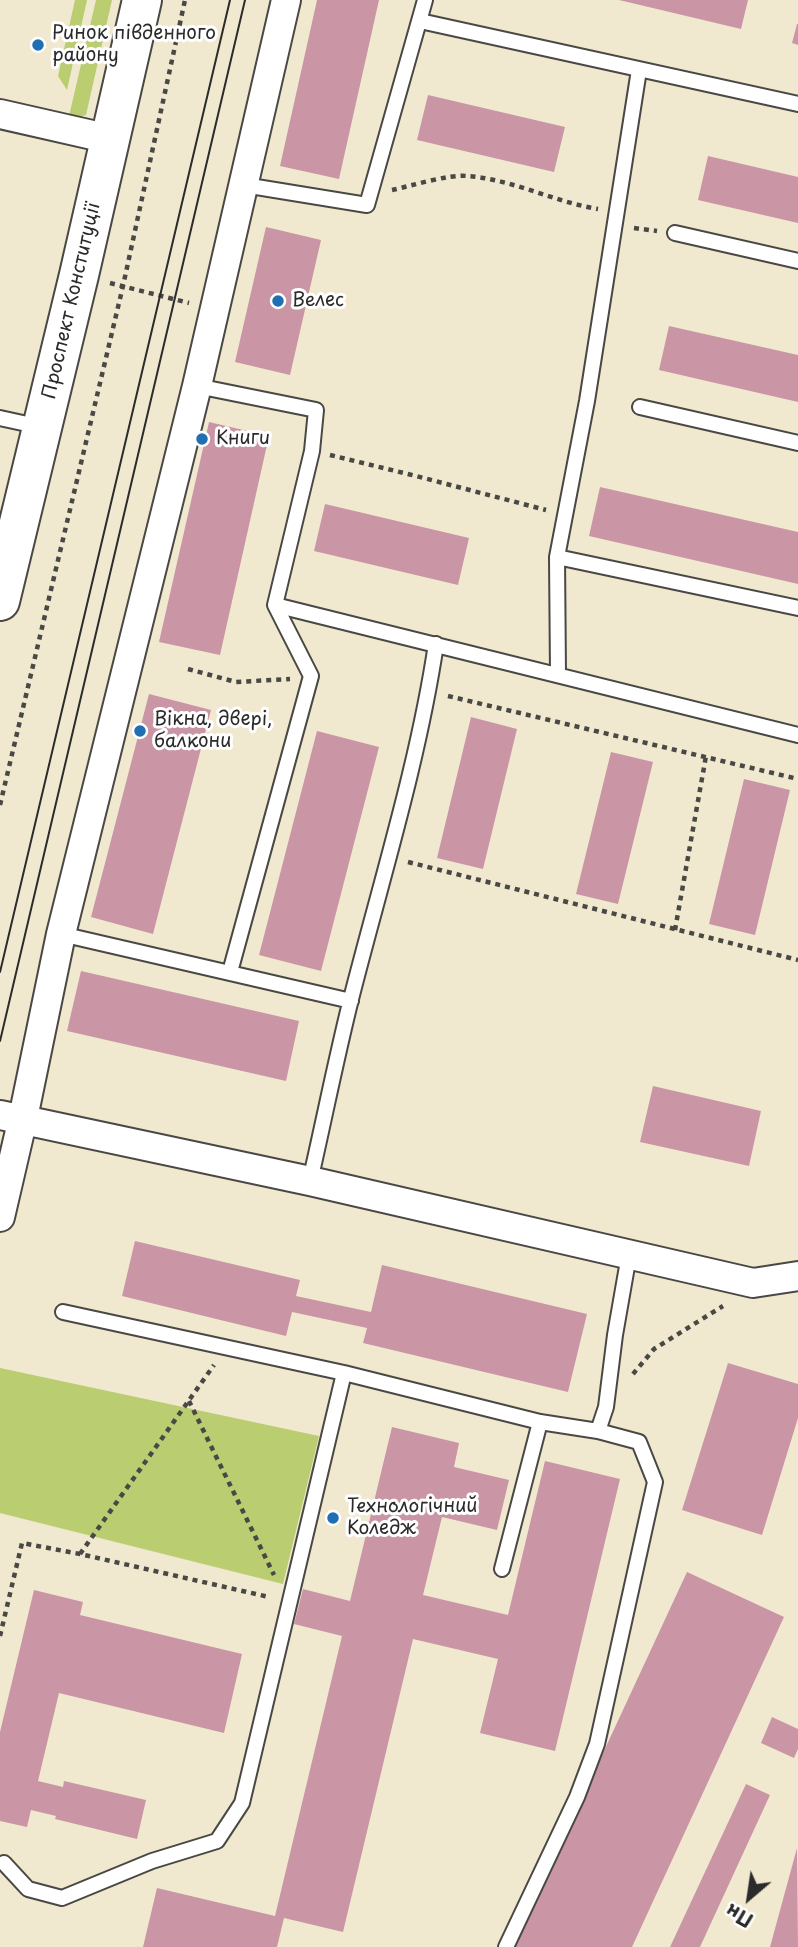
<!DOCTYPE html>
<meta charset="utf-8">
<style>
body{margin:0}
#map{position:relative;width:798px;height:1947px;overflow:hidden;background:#f0e9d0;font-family:"Playpen Sans",sans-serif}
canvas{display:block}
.north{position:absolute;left:714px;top:1863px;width:70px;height:70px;-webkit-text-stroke:5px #fff;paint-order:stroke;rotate:209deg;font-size:19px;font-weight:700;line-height:28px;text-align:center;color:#2b2b2b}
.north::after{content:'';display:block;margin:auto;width:24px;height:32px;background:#2b2b2b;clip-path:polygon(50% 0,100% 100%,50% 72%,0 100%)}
</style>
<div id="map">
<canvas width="798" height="1947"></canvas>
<div class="north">Пн</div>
</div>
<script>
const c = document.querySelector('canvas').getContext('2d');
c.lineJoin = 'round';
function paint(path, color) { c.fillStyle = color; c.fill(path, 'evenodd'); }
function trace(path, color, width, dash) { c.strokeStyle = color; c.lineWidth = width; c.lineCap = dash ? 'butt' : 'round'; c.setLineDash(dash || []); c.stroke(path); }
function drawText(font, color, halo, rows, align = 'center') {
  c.font = font + ' "Playpen Sans",sans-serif'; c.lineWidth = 6; c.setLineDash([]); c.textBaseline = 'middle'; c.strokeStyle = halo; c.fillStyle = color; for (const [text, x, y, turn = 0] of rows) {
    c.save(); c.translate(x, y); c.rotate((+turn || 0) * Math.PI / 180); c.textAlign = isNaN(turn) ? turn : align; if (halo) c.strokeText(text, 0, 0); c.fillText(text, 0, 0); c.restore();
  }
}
paint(new Path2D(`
 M75,0H87L67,90L58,76Z
 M96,0H112L86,115L75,118L69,116Z
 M0,1368L319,1436L283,1584L0,1513Z`), '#bacd70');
paint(new Path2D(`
 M317,0H379L339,179L280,166Z
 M619,0H748L741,29Z
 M797,24H798V45L792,43Z
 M428,95L565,127L554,172L417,140Z
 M708,156L798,177V223L698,200Z
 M266,227L321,240L290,375L235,362Z
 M669,326L798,355V402L659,370Z
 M209,422L269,436L220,655L159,642Z
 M600,487L798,532V584L589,536Z
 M325,504L469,538L458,585L314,551Z
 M149,694L211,710L153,934L91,917Z
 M471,717L517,729L483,869L437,858Z
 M317,731L379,747L321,971L259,955Z
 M611,752L653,762L618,904L576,894Z
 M744,779L790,790L755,935L709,924Z
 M81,971L299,1021L286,1081L67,1031Z
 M653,1086L761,1111L749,1166L640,1142Z
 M135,1241L300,1280L296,1296L371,1312L382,1265L587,1314L568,1392L363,1343L367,1328L292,1312L286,1336L122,1296Z
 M728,1363L798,1384V1418L762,1535L682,1510Z
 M392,1427L459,1443L454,1467L509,1480L497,1530L442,1517L423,1595L508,1615L545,1461L620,1479L555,1751L480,1733L498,1659L413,1639L343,1932L284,1918L277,1947H143L157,1888L275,1916L342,1636L294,1624L303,1589L350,1601Z
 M687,1572L784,1617L632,1947H513Z
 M34,1590L83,1602L80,1615L242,1654L224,1733L59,1693L38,1781L63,1787L64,1781L146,1800L137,1839L55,1819L56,1816L31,1810L27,1827L0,1821V1732Z
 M772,1717L798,1729V1749L794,1758L761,1743Z
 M746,1784L770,1795L700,1947H670Z
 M797,1848L798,1947H770Z`), '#ca96a5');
const lane = new Path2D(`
 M420,21L798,104
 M244,185L367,205L425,0
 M675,233L798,261
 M197,386L316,410L312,451L275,605L798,735
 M640,407L798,443
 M0,418L41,427
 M557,557L798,608
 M558,674L557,557L587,401L639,70
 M61,934L351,1001
 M230,972L311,676L275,605
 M310,1181C324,1120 336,1059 351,999C381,881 418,764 436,644
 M63,1312L344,1373L540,1422L598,1431L606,1407L615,1335L629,1255
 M502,1569L540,1422
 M4,1863L28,1889L62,1898L152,1861L217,1841L242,1803L344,1373
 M506,1947L577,1797L597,1744L655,1482L639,1442L598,1431`);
const street = new Path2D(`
 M0,114L110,139
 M0,1115L310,1181L753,1283L798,1276
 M0,1217L23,1118L61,934L197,386L286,0`);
const secondary = new Path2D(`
 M0,601L79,275L142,0`);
trace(lane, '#494844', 18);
trace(street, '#494844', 32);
trace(secondary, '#494844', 42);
trace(new Path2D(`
 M392,190C411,186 449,174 467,176C512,179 554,202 598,209
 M634,228L657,231
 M110,283L189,303
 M330,455L416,476L546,510
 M188,669L236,682L290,679
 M448,696L798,779
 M0,805L123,286L185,0
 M408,862L798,960
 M675,930L706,756
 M633,1374L654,1349L723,1306
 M189,1401L274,1575
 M80,1554L214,1365
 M0,1636L22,1543L80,1554L269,1597`), '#494844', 4.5, [5, 5]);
trace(lane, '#fff', 14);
trace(street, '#fff', 28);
trace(secondary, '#fff', 38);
trace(new Path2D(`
 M0,972L230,0
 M0,1041L245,0`), '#2b2b2b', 2);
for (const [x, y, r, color] of [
 [38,45,7,"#1f6fb2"],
 [278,301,7,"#1f6fb2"],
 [202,439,7,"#1f6fb2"],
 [140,731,7,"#1f6fb2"],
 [333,1518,7,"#1f6fb2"]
]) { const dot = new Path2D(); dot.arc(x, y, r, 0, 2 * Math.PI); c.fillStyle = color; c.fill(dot); trace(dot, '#fff', 2.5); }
drawText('19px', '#2b2b2b', '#fff', [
 ["Ринок південного",52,34],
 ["району",52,56],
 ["Велес",292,301],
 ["Книги",216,439],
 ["Вікна, двері,",154,720],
 ["балкони",154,742],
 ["Технологічний",347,1507],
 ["Коледж",347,1529]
], 'left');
drawText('19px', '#2b2b2b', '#fff', [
 ["Проспект Конституції",72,301,-77]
]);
</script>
